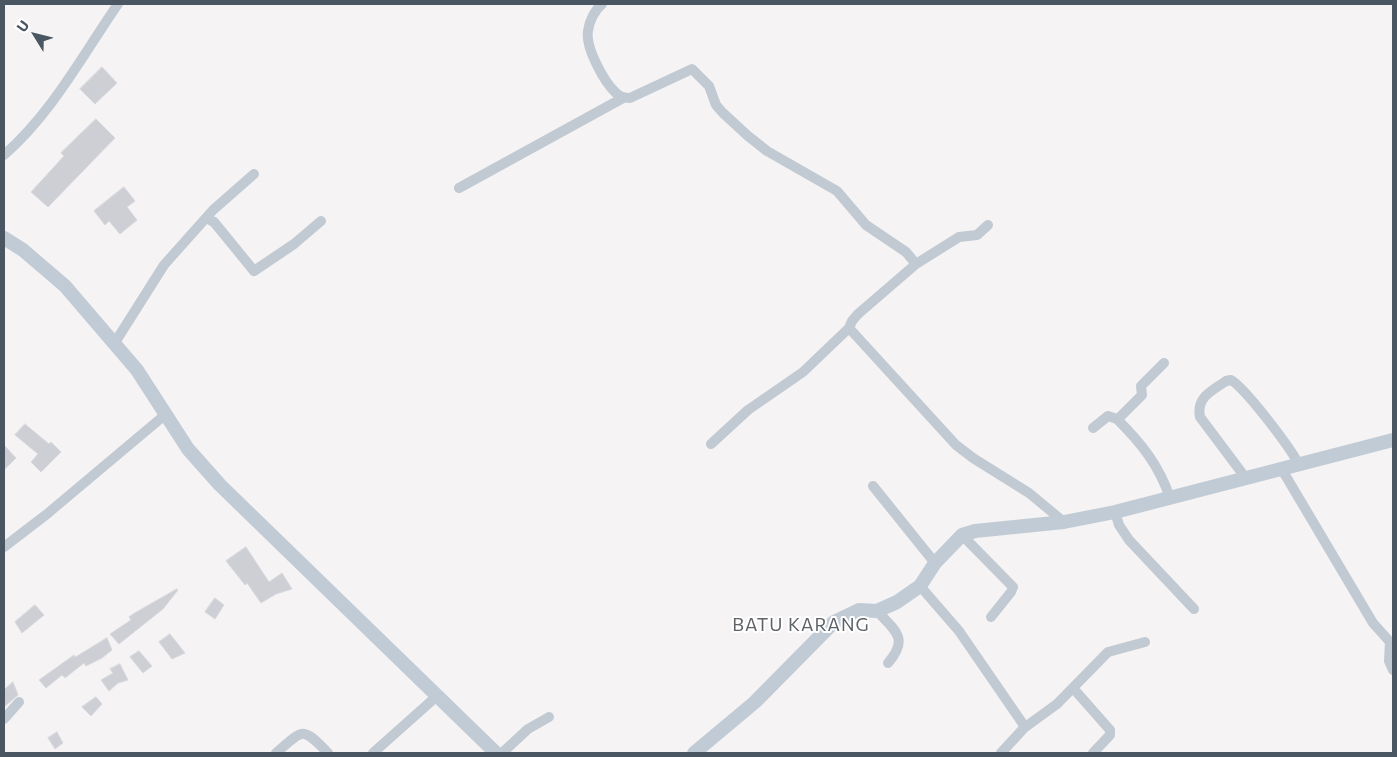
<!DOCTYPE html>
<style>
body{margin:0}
#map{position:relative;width:1397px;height:757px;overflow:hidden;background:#f5f3f3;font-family:Commissioner,sans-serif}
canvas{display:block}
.frame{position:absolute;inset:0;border:5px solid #4a5661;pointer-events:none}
.north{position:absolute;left:10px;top:10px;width:50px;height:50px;-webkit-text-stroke:4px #fff;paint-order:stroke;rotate:306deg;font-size:14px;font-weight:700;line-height:20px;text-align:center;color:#4a5661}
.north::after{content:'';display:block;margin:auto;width:18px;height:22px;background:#4a5661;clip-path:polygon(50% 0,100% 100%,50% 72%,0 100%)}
</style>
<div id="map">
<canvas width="1397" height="757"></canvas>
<div class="frame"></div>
<div class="north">U</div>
</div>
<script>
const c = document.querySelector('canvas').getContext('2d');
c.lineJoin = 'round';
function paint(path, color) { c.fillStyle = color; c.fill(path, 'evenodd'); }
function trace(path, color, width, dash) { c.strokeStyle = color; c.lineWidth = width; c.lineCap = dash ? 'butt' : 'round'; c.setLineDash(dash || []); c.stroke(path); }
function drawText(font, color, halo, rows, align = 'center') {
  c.font = font + ' Commissioner,sans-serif'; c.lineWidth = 4; c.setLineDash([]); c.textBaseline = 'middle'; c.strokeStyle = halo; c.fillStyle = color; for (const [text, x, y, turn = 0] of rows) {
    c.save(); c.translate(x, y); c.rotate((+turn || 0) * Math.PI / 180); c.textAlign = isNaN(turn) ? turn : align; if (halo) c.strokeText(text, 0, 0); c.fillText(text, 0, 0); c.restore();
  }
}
const building = new Path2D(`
 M102,67L117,83L95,104L80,89Z
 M96,119L115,138L48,207L31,192L64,156L61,153Z
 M124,187L135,201L127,207L137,220L120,234L109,221L105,225L94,211Z
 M25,424L49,444L51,442L61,452L41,472L31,462L38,454L15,435Z
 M4,445L16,458L4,470Z
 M246,547L269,582L282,573L292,589L276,594L261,603L247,583L245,585L226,561Z
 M177,589L178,590L163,609L119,644L110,634L131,620L129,617L133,614Z
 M215,598L224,605L215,619L205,612Z
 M35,605L44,615L22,633L15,622Z
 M170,634L185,653L172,659L159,642Z
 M107,638L112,650L102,658L86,666L84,663L65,678L62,675L46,688L39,680L74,655L75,657Z
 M139,651L152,666L143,673L130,657Z
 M120,664L128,680L118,683L109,691L101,680L113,673L110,669Z
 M13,682L18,695L4,707V690Z
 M96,697L102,704L91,716L82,707Z
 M57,732L63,743L55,749L48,738Z`);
paint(building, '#cdcfd5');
trace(building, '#d7d9de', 1);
trace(new Path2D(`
 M602,4C595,10 589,21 588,31C585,47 604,82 616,93C620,97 625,98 630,98L692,69L709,86L716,105L723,113L748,136L767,151L837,191L866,225L906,252L916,264L858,314L852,321L849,328L956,445L973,458L1029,493L1064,522
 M4,155C52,113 82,56 118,4
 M459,188L623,98
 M206,218L214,222L254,271L294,244L321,221
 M916,264L959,237L977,235L988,225
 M114,344L164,265L213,210L254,174
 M1117,419C1141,443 1159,465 1170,498
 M1093,428L1108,416L1117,419L1121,416L1142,395L1141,386L1164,363
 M711,444L748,410L803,372L849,328
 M1281,468L1373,623L1390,642L1389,661L1393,670
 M1245,477L1200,417C1196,397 1212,391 1226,381L1231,380C1246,389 1289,446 1298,463
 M873,486L935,563
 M1115,512L1119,525L1129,540L1194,609
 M962,535L1013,587L1011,592L991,617
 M4,547L47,514L166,414
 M920,586L959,631L1023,724L1024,728L1001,753
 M877,611C896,631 909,639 888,663
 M1073,688L1110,730V735L1093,753
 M4,719L19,702
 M1024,728L1057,704L1108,652L1145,642
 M276,753C304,729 302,726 328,753
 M373,753L437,696
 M502,753L528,729L549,717`), '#c1cad2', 10);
trace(new Path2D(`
 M4,238L23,250L65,286L137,370L188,449L220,485L496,753
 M694,753L755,702L834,622L859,610L877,611L897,602L920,586L935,563L962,535L975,531L1064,522L1115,512L1393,440`), '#c1cbd6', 14);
c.letterSpacing = '1px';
drawText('18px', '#5f6368', '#fff', [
 ["BATU KARANG",801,625]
]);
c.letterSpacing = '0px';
</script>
